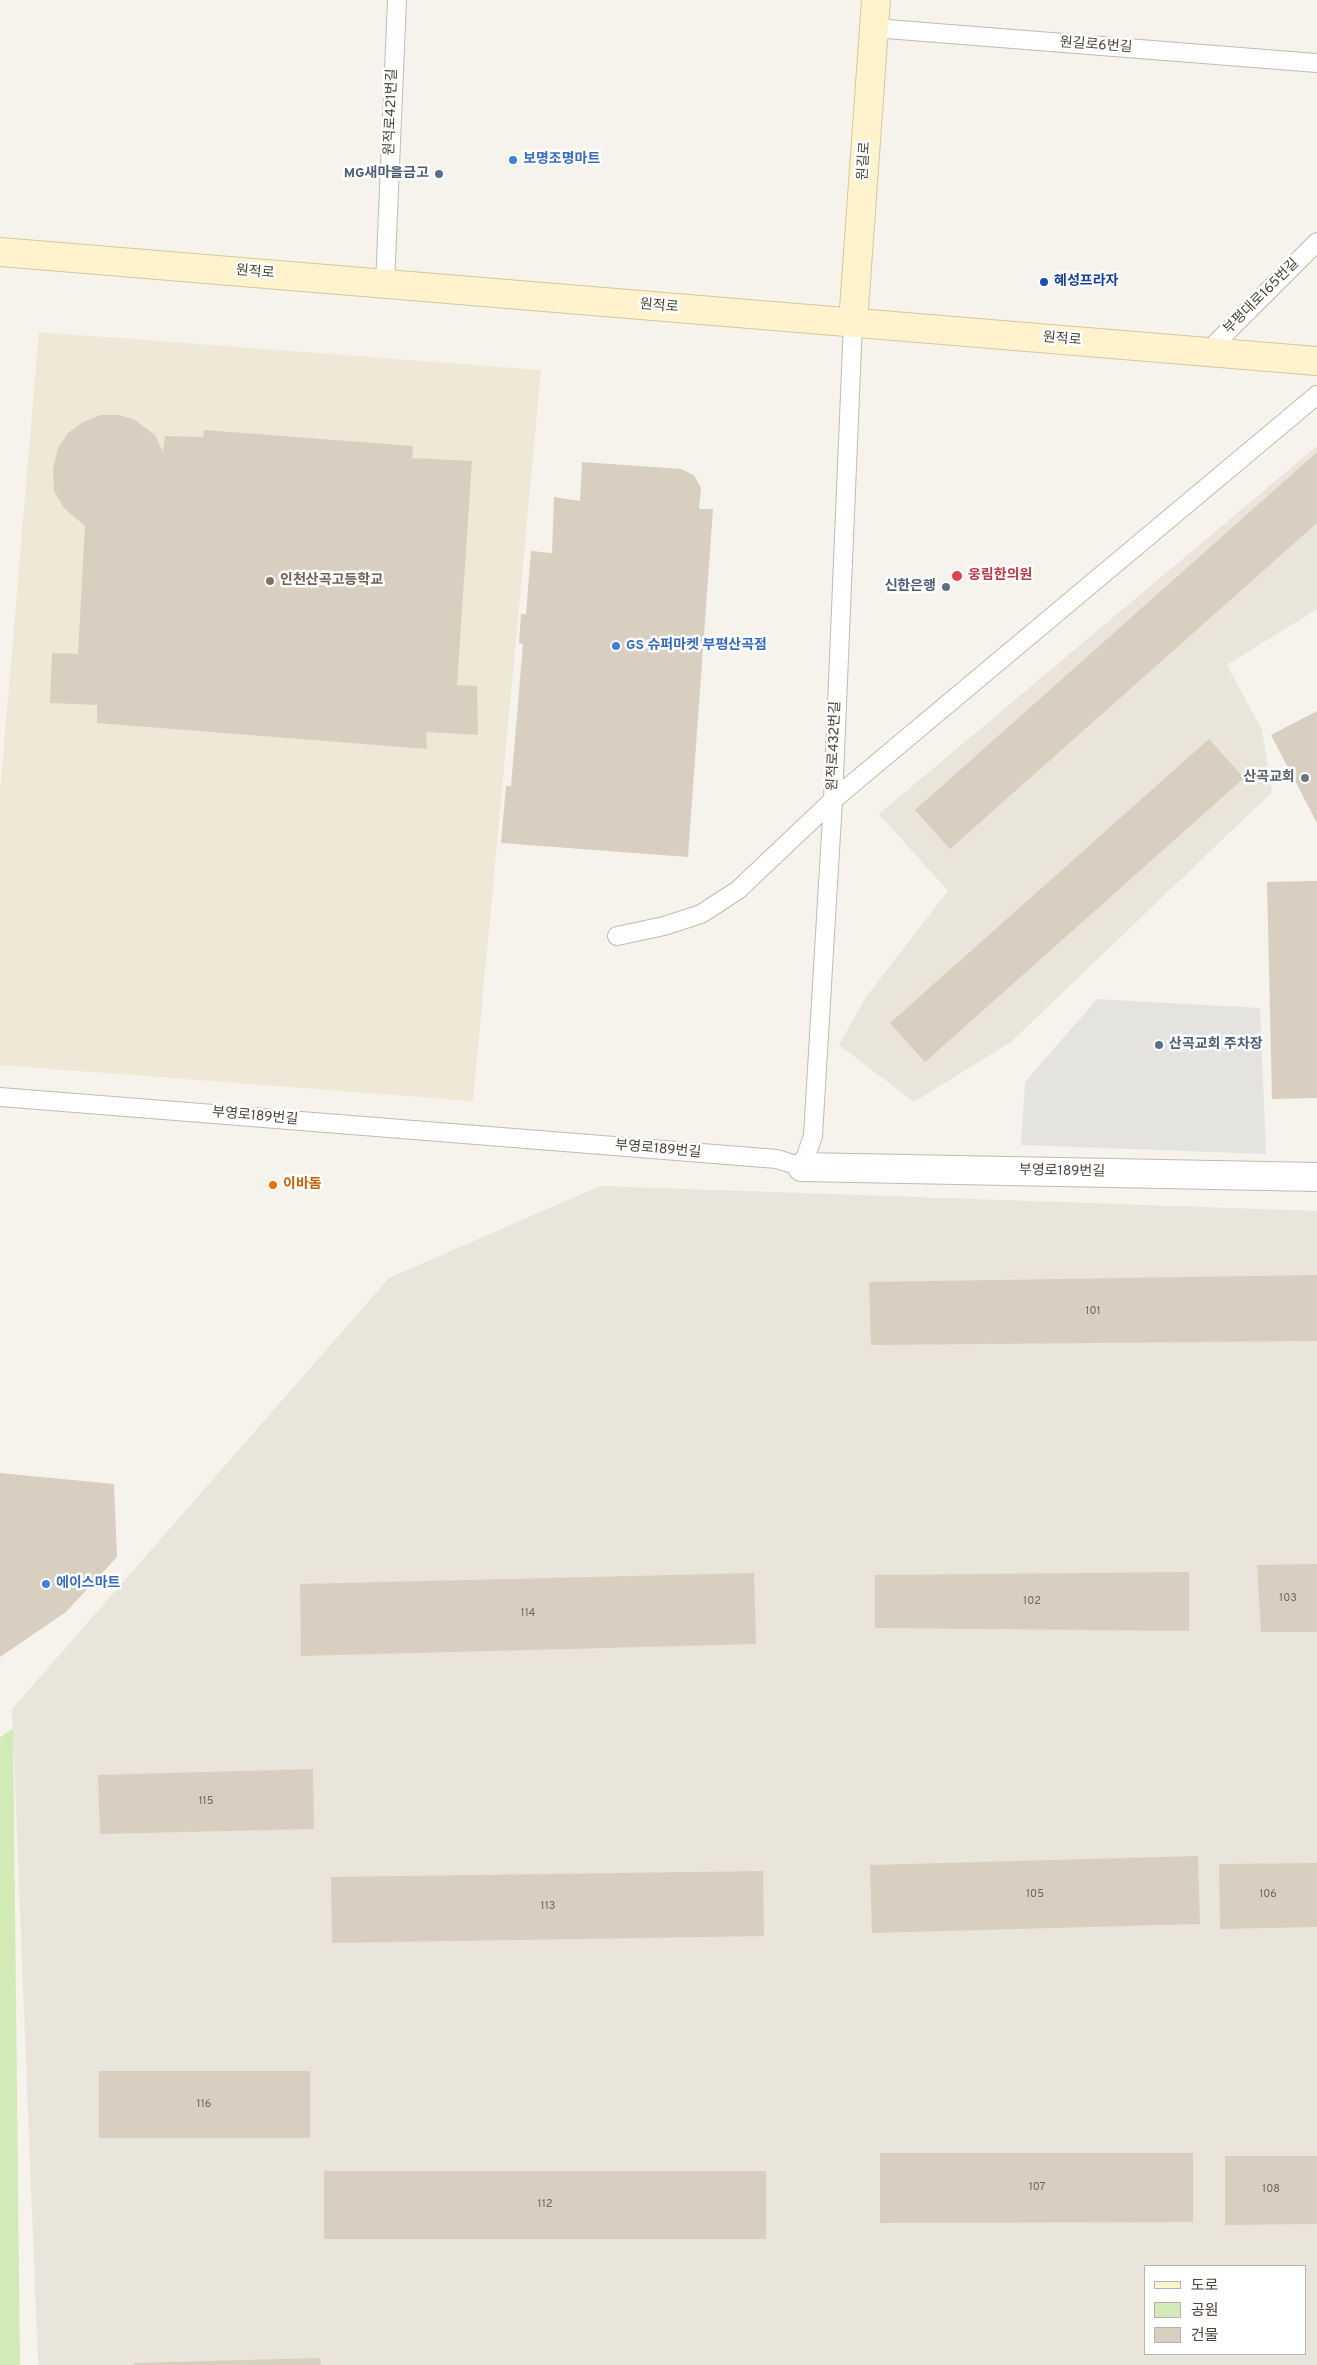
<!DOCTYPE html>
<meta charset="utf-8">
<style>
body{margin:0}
#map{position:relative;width:1317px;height:2365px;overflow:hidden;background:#f6f3ec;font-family:Overpass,"Noto Sans KR",sans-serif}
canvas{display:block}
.legend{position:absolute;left:1144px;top:2265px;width:162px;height:90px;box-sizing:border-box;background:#fff;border:1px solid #b7b4b0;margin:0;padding:6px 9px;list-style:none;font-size:15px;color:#4b4439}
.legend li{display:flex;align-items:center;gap:10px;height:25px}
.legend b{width:25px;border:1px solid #b7b4b0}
</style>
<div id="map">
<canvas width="1317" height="2365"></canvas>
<ul class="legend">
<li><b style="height:6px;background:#fff3cd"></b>도로</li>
<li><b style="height:14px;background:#d2eab5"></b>공원</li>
<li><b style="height:14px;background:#d8cfc1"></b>건물</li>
</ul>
</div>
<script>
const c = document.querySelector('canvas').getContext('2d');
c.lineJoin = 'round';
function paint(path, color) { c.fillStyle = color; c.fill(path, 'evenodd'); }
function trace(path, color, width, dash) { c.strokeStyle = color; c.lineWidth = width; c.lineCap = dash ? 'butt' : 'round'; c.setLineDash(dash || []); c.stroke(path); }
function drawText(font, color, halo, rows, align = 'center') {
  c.font = font + ' Overpass,"Noto Sans KR",sans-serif'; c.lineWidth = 5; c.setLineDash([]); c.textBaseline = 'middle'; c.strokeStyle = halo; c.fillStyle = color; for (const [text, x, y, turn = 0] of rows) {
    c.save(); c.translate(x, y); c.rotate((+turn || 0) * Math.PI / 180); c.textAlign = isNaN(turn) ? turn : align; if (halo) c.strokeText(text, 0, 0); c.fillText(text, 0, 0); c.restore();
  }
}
paint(new Path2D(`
 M1317,446V609L1227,665L1262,730L1272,792L1011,1042L914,1102L839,1045L866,997L948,891L879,814Z
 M600,1186L1317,1211V2365H38L12,1709L389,1278ZM1146,2266H1306V2354H1146Z`), '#eae5da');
paint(new Path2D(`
 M39,332L541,370L473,1101L0,1065V792Z`), '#efe8d6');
paint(new Path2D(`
 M13,1729L20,2365H0V1737Z`), '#d2eab5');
paint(new Path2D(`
 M1097,999L1260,1008L1266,1154L1021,1145L1025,1082Z`), '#e5e3e0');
paint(new Path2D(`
 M101,415H119L135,420L155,435L163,452L165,436L203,437L204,430L413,446L412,458L472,461L457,685L477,686L478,735L426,732L427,749L97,723V705L50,703L52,653L78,654L85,526L64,508L54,491L53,469L58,448L68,433L83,422Z
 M1317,452V523L950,849L915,810Z
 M582,462L681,469L694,475L701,488L699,509H713L688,857L501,843L506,786H511L523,644L519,643L521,614H526L531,551L552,553L554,497L580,501Z
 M1317,711V823L1271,735Z
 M1209,739L1244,778L925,1062L890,1023Z
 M1317,881V1098L1272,1099L1267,882Z
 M1317,1275V1341L871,1345L869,1282Z
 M0,1473L114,1484L117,1557L66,1612L0,1657Z
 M1317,1564V1632H1261L1257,1565Z
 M1189,1572V1631L875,1628V1575Z
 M754,1573L756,1644L301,1656L300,1584Z
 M313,1769L314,1829L100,1834L98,1775Z
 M1198,1856L1200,1924L872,1933L870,1865Z
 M1317,1863V1927L1220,1929L1219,1864Z
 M763,1871L764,1936L332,1943L331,1877Z
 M99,2071H310V2138H99Z
 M880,2153H1193V2222L880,2223Z
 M1225,2156H1317V2224L1225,2225Z
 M324,2171H766V2239H324Z
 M320,2358L321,2365H134V2363Z`), '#d8cfc1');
const lane = new Path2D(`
 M874,28L1317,63
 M385,284L397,0
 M1207,352L1317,242
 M617,936L664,926L701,914L738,890L833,800L1317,395
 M0,1097L777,1159L802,1167L813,1136L833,800L853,323`);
const street = new Path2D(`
 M802,1167L1317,1177`);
const secondary = new Path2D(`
 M0,252L1317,361
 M853,323L876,0`);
trace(lane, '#c2bbae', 20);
trace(street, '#c2bbae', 30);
trace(secondary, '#d6c79b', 30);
trace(lane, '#fff', 18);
trace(street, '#fff', 28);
trace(secondary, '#fff3cd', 28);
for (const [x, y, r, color] of [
 [513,160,5,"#3f7fe0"],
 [439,174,5,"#5c6f8a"],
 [1044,282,5,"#1a4fb4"],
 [957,576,6,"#e0444e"],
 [270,581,5,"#8d6e63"],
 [946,587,5,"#5c6f8a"],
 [616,646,5,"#3f7fe0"],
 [1305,778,5,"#6b7280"],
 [1159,1045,5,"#5c6f8a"],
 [273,1185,5,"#e8710a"],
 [46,1584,5,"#3f7fe0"]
]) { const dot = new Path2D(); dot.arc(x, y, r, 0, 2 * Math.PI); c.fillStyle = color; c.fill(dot); trace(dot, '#fff', 2); }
drawText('11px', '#6e675b', null, [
 ["101",1093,1312],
 ["103",1288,1599],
 ["102",1032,1602],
 ["114",528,1614],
 ["115",206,1802],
 ["105",1035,1895],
 ["106",1268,1895],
 ["113",548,1907],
 ["116",204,2105],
 ["107",1037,2188],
 ["108",1271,2190],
 ["112",545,2205]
]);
drawText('14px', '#4b4439', '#fff', [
 ["원길로6번길",1096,46,4],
 ["원적로421번길",392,112,-88],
 ["원길로",865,161,-86],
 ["원적로",255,273,5],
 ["부평대로165번길",1262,297,-45],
 ["원적로",659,307,5],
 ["원적로",1062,340,5],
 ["원적로432번길",835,746,-88],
 ["부영로189번길",255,1117,5],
 ["부영로189번길",658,1150,5],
 ["부영로189번길",1062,1172,1]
]);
drawText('bold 14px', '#366cbe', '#fff', [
 ["보명조명마트",523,160],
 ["GS 슈퍼마켓 부평산곡점",626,646],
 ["에이스마트",56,1584]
], 'left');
drawText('bold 14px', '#4e5e75', '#fff', [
 ["MG새마을금고",429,174],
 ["신한은행",936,587],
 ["산곡교회 주차장",1169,1045,"left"]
], 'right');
drawText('bold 14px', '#164399', '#fff', [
 ["혜성프라자",1054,282]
], 'left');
drawText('bold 14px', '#be3a42', '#fff', [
 ["웅림한의원",968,576]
], 'left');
drawText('bold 14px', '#785e54', '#fff', [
 ["인천산곡고등학교",280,581]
], 'left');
drawText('bold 14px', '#5b616d', '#fff', [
 ["산곡교회",1295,778]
], 'right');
drawText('bold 14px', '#c56008', '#fff', [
 ["이바돔",283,1185]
], 'left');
</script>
